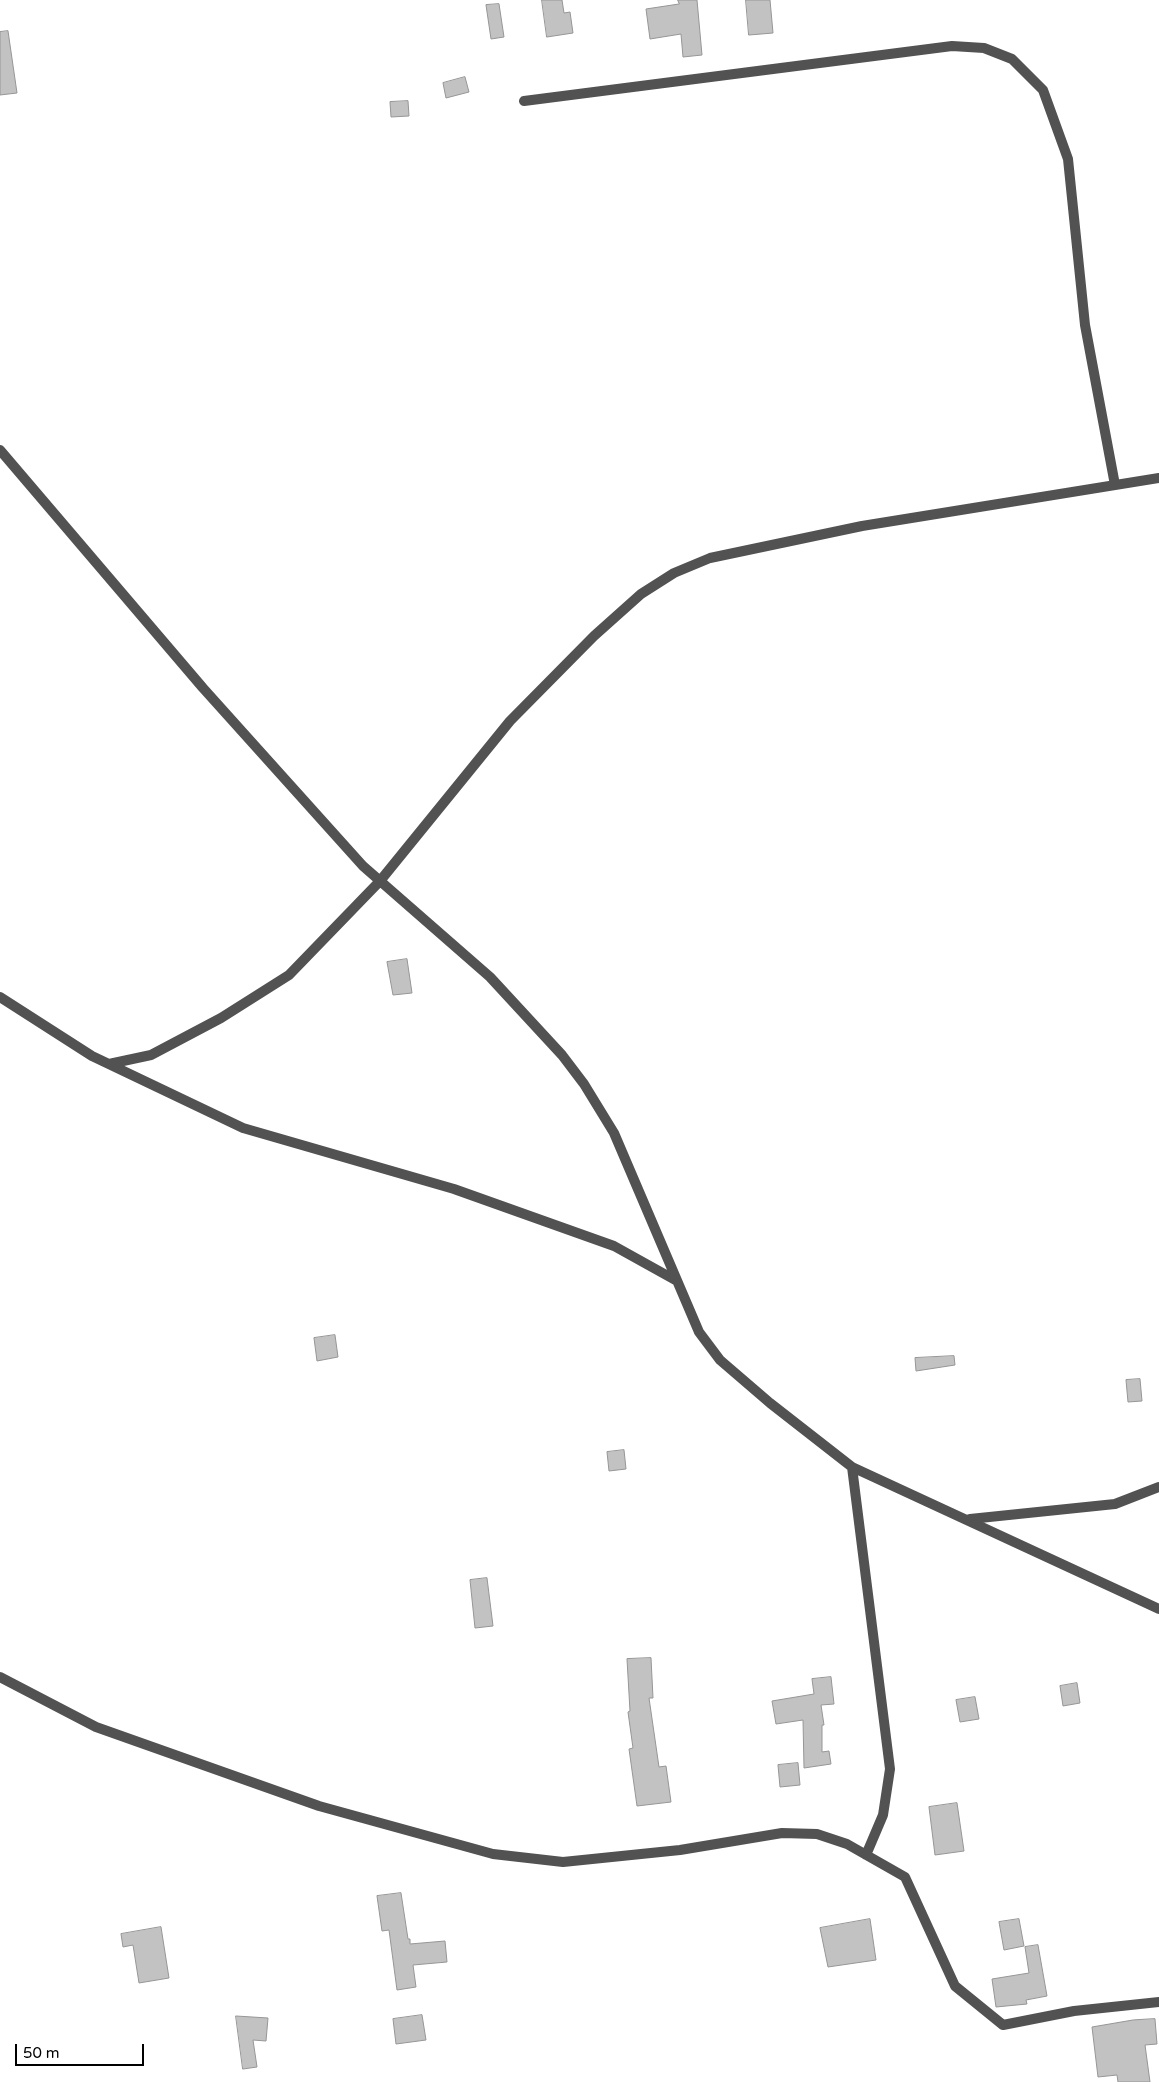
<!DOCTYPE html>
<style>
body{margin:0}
#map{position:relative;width:1159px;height:2082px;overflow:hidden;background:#fff;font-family:"Varela Round",sans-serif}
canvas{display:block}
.scale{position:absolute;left:15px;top:2044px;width:129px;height:22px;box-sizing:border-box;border:2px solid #000;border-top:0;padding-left:6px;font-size:15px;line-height:18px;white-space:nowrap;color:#000;-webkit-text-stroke:4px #fff;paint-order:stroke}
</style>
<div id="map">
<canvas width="1159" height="2082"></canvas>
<div class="scale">50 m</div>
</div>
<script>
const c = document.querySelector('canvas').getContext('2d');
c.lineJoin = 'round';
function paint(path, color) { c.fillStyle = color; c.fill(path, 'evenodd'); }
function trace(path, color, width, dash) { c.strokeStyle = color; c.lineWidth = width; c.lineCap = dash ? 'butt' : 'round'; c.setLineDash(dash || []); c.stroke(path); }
const building = new Path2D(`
 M542,0H562L564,13L570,12L573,33L547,37Z
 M678,0H697L702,55L683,57L681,34L650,39L646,9L679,4Z
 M746,0H770L773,33L749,35Z
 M499,4L504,37L491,39L486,5Z
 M8,31L17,93L0,95V32Z
 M465,77L469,92L446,98L443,83Z
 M408,101L409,116L391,117L390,102Z
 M407,959L412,993L393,995L387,962Z
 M335,1335L338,1357L317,1361L314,1338Z
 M954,1356L955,1365L916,1371L915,1358Z
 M1140,1379L1142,1401L1128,1402L1126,1380Z
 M624,1450L626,1469L609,1471L607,1452Z
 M487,1578L493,1626L475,1628L470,1580Z
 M651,1658L653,1698H649L659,1767L666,1766L671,1802L637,1806L629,1749L633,1748L628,1712L630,1711L627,1659Z
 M831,1677L834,1704L821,1705L824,1725H822V1752L829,1751L831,1764L804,1768L803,1720L776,1724L772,1701L814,1694L812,1679Z
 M1077,1683L1080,1703L1063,1706L1060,1686Z
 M975,1697L979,1719L960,1722L956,1700Z
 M798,1763L800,1785L780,1787L778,1765Z
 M957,1803L964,1851L935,1855L929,1807Z
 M401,1893L408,1939H410V1944L445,1941L447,1962L413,1965L416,1987L397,1990L389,1930L382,1931L377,1896Z
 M870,1919L876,1960L828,1967L820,1928Z
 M1019,1919L1024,1946L1004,1950L999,1922Z
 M161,1927L169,1978L139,1983L133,1945L123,1947L121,1934Z
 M1038,1945L1047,1996L1026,2000L1027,2004L996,2007L992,1979L1029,1973L1025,1947Z
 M422,2015L426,2040L396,2044L393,2019Z
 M236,2016L268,2018L266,2041L253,2040L257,2067L243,2069Z
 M1155,2019L1157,2044L1145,2045L1150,2082H1118L1117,2075L1098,2077L1092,2027L1133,2020Z`);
paint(building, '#c2c2c2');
trace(building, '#969696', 1);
trace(new Path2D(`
 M524,101L952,46L984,48L1012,59L1043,90L1068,159L1085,325L1115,485
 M0,450L203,688L363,866L490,977L562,1055L584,1084L614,1133L699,1332L720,1360L770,1403L852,1467L1159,1609
 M0,997L92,1056L243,1128L454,1189L614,1246L677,1281
 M109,1064L151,1055L221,1018L289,975L380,881L510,721L594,636L641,594L674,573L710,558L862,526L1159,478
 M852,1467L890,1769L883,1815L866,1855
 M970,1519L1115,1504L1159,1487
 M0,1677L96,1727L319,1806L493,1854L563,1862L680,1850L782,1833L817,1834L847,1844L905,1877L955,1986L1003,2025L1074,2011L1159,2002`), '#525252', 10);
</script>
